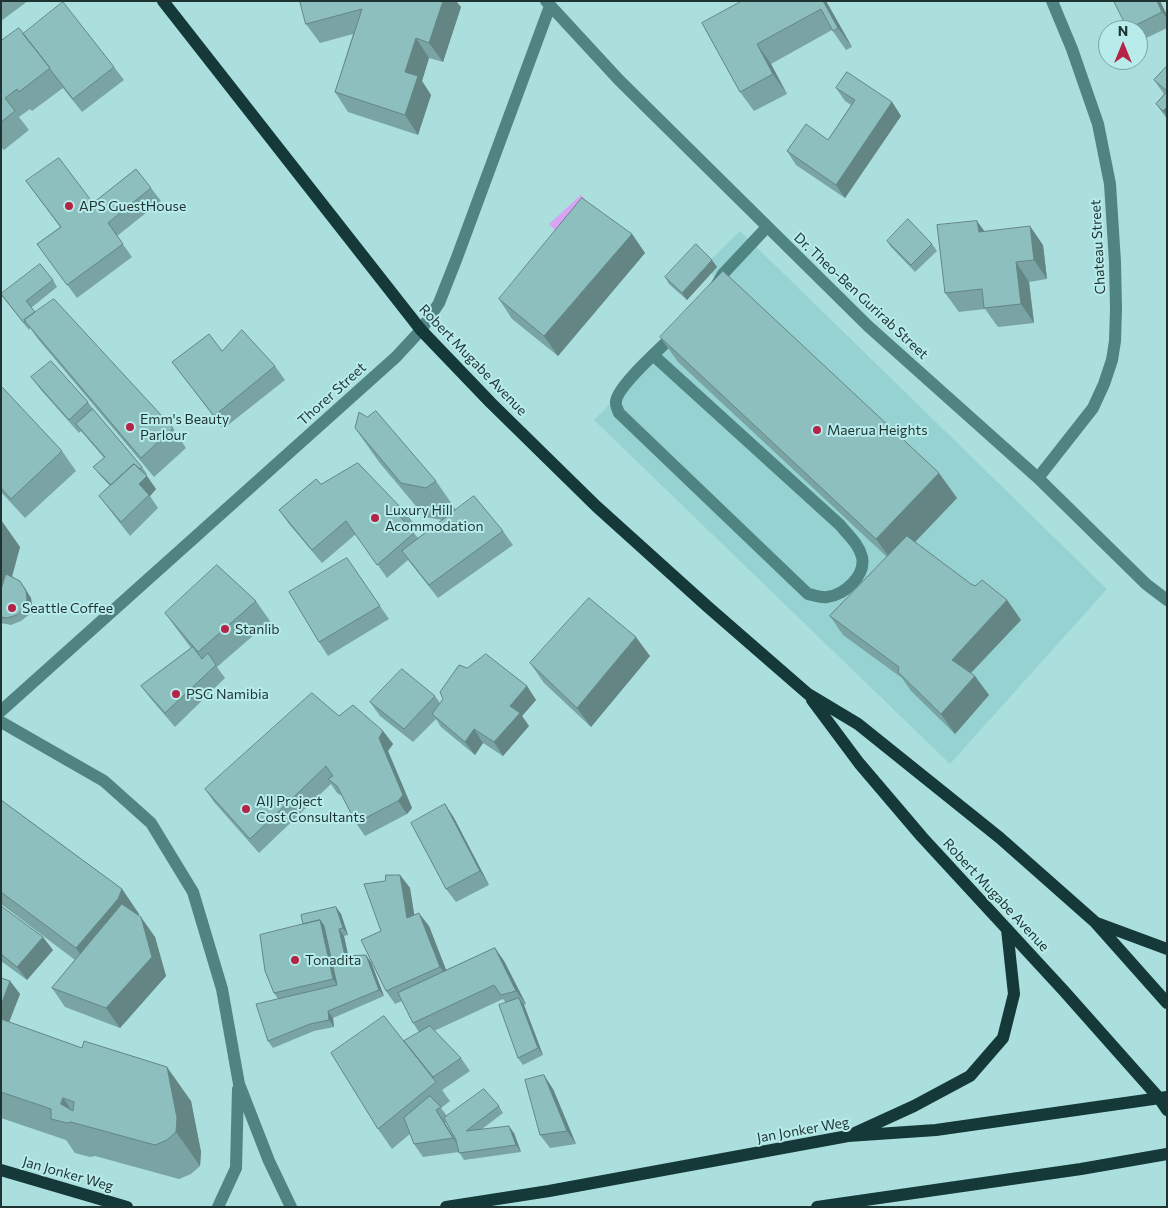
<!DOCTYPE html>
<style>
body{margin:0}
#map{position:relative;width:1168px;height:1208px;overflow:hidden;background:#abdfdd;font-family:Commissioner,sans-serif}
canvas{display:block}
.frame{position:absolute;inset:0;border:2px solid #1f3333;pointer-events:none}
.north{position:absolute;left:1098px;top:20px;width:50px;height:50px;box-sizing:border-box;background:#b8ecea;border:1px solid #7ba2a1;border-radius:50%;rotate:0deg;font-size:14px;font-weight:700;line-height:20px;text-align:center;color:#1f3333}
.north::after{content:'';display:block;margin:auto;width:18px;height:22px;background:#b52346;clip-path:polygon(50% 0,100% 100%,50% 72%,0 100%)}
</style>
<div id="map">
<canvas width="1168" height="1208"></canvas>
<div class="frame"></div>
<div class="north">N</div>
</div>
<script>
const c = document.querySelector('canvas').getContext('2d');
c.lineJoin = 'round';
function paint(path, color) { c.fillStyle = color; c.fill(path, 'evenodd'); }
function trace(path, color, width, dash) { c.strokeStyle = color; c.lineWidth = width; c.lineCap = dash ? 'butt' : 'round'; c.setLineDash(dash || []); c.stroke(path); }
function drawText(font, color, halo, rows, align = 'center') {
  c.font = font + ' Commissioner,sans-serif'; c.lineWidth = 4; c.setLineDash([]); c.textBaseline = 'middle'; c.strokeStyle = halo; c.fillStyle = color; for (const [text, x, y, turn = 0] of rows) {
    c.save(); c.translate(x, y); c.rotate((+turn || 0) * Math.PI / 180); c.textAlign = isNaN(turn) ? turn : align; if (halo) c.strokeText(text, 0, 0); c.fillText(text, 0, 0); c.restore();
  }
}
paint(new Path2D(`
 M740,231L1107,589L950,764L594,420L726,289L704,266Z`), '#96d2d1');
paint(new Path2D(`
 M581,195L594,209L563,238L549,224Z`), '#d7a3f2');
trace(new Path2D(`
 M546,1L619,80L868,326L1038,478L1146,584L1167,600
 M716,286L723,274L767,227
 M653,355L840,525C848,535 859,544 862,557C866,576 844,595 827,597C821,598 814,595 808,594L619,413C618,410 615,405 616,402C616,387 664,345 676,333
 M1038,478L1093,408L1104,384L1112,360L1115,341L1116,309L1115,262L1110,184L1098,124L1072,49L1052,1
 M1,711L396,357L421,330L439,303L456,260L550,6
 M1,722L104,781L151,823L193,892L222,989L239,1084L269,1161L291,1207
 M218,1207L236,1168L238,1089`), '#508482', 12);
trace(new Path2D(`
 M163,1L421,330L491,403L596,506L708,607L808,694L858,724L1000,838L1095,922L1167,1003
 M812,700L859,763L922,837L1064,991L1159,1098L1167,1110
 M1097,923L1167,949
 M855,1133L914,1106L970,1076L1003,1038L1014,994L1007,929
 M1,1170L127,1207
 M446,1207L549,1191L848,1136L936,1130L1167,1097
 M817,1207L1081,1169L1167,1154`), '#143938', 12);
paint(new Path2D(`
 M1,1H28L1,21Z
 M300,1H456L461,7L443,62L429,58L422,81L431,95L418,135L348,112L335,92L353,34L320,43L306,24Z
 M826,1L852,47L846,50L832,30L771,64L787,94L754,111L740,92L702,23Z
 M1114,1H1160L1167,15V28L1138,42V30H1129Z
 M23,34L114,67L124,80L82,112L63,88L32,111L30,109L19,117L29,130L4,150L1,147V41Z
 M1167,66V119L1156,104L1164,94L1154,80Z
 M836,88L892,102L901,116L845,198L796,165L787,151L828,140L851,105L845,101Z
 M26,181L93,203L151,188L161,201L117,236L132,257L77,298L37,244L60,227Z
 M985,231L1043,245L1047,279L1029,282L1034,323L998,327L985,309L959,312L945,293Z
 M632,234L645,253L558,356L512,319L499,299Z
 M887,241L932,244L937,251L915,272L891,247Z
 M717,267L687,300L669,284L665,277Z
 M53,280L57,287L31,308L35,312L173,428L186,448L154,477L38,339L30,328L29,330L1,295Z
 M660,337L957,498L915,542L971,584L1007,600L1021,620L971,673L989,695L955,734L911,691L902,678L843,635L830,616L887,557L678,362Z
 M222,351L275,366L285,380L223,429L182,375L172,362Z
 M31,377L88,402L93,409L142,467L147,474L146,475L156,489L150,496L158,508L130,536L109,509L99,496L110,486L98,473L93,467L104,458L81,431L79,433L41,390Z
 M1,389L62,451L76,471L25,518L1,492Z
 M355,428L436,481L456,510L503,531L513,545L438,598L408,560L387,578L356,534L322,563L289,524L279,510L321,484L405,512L415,525L409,527L418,538L442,520L425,517L379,462Z
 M1,520L20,547L12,576L25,588L31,598L32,606L30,614L21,621L11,625L1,623Z
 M347,558L389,619L328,656L319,642Z
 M256,601L270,621L217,667L225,678L175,727L151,699L141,686L191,648L179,632L165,613Z
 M650,656L591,727L544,683L530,663Z
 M527,686L536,700L522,716L529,726L503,756L483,743L475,755L441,727L436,719L413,742L380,716L370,702L435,696L440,703Z
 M339,716L383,731L393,744L388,751L412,808L407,814L365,836L356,823L342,796L337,793L331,784L259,853L214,802L205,789Z
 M1,800L122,889L139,914V916L155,937L166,976L120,1028L65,1007L52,988L75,960L1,904Z
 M445,804L454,818L489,885L456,902L446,889Z
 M400,875L410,888L414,915L429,926L446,970L495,948L504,961L526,1004L524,1005L543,1055L523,1065L518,1058L506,1003L503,999L434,1031L461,1058L470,1071L442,1090L450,1101L441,1108L447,1116L499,1106L503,1113L482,1129L514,1133L521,1152L464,1160L459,1152L423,1157L414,1144L410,1134L392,1149L378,1129L404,1041L419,1032L413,1023L402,1001L395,1004L386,991L381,931L385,881ZM446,1122L456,1141L445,1123Z
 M1,906L53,950L27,980L1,961Z
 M336,907L341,914L348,935L344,936L348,956L371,962L384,996L333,1018L334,1027L314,1031L273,1048L268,1041L278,999L274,993L303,924Z
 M1,978L10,981L20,994L9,1022L191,1101L201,1152L200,1166L191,1174L179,1179L95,1156L90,1157L75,1153L66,1140L1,1118Z
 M553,1089L576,1144L550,1148L540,1135Z`), '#79a4a3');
paint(new Path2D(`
 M443,1H456L461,7L443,62L429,43Z
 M823,1H826L852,47L838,28Z
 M1157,1H1160L1167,15V18L1162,12Z
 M416,38L429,58L422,81L431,95L418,135L405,115V72Z
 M757,44L771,64L787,94L773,74Z
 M892,102L901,116L845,198L836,185Z
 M1167,107V116L1163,111Z
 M977,221L991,240L979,232Z
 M1030,226L1043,245L1047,279L1034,260Z
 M632,234L645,253L558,356L544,336Z
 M712,260L717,267L687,300L682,293Z
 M1016,262L1029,282L1034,323L1021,304Z
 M939,473L957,498L894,564L876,539Z
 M147,476L156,489L150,496L139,484Z
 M1,520L20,547L3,610L1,608Z
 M20,581L31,598L32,606L30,614L25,607Z
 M1007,600L1021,620L965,679L952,660Z
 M636,637L650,656L591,727L577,708Z
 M975,676L989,695L955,734L941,714Z
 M527,686L536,700L522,716L529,726L503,756L494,742L510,706Z
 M474,729L483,743L475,755L465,742Z
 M383,731L393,744L388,751L412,808L407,814L398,801L379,738Z
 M445,804L454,818L489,885L480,871Z
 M400,875L410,888L417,932L407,918Z
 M122,889L139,914L135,924L93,973L76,948Z
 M336,907L341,914L348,935L343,928Z
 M419,913L429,926L450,980L440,967Z
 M141,917L155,937L166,976L120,1028L106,1008Z
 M320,920L329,933L342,992L333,979Z
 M339,929L344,936L350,963L345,956Z
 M43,937L53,950L27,980L17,967Z
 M495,948L504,961L526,1004L516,991Z
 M366,955L371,962L384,996L379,990Z
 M10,981L20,994L1,1043V1005Z
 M519,998L524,1005L543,1055L538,1048Z
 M328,1011L333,1018L334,1027L329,1020Z
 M167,1067L191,1101L201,1152L200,1166L176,1132Z
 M544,1075L553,1089L576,1144L567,1131Z
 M63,1098L82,1125L61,1104Z
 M436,1110L445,1123L462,1151L453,1138Z
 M509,1126L514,1133L521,1152L516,1145Z`), '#638685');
const building = new Path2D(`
 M300,1H443L429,43L416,38L405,72L418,76L405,115L335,92L362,9L306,24Z
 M742,1H823L838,28L833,31L821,9L757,44L773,74L740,92L702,23Z
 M1114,1H1157L1162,12L1128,29Z
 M63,2L114,67L73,99L49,68H50L23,34Z
 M19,28L50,68L19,92L17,89L5,98L15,111L1,122V41Z
 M1167,66V91L1154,80Z
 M847,72L892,102L836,185L787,151L806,124L828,140L855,100L836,88Z
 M1167,92V107L1163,111L1156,104Z
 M59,158L93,203L136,169L151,188L108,223L123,244L67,285L37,244L61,227L26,181Z
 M582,198L632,234L544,336L499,299Z
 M908,219L932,244L911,265L887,241Z
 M977,221L979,232L1030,226L1034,260L1016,262L1021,304L984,308L982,289L945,293L937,225Z
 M696,244L712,260L682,293L665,277Z
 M40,264L53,280L26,301L35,312L24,320L26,321L24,323L1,294Z
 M723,271L939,473L876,539L660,337Z
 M54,299L173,428L141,458L24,320Z
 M242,330L275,366L214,416L172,362L209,334L222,351Z
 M51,361L88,402L69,420L31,377Z
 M3,388L62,451L11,499L1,488V389Z
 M93,409L142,467L140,469L134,464L111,485L93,467L105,457L76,424Z
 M376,411L436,481L426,488L401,483L355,428L359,412L367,417Z
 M358,463L405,512L398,514L414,533L377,565L346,521L312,550L279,510L316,479L321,484Z
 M134,464L147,476L139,484L149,495L121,522L99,496Z
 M474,496L503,531L429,585L402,551Z
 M907,536L971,584L975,586L982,580L1007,600L952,660L975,676L941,714L898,672L899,667L830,616Z
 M347,558L380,606L319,642L289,592Z
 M217,565L256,601L198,652L165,613Z
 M6,574L20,581L26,591L27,599L25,607L17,615L7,618L1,617V590Z
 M589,598L636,637L577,708L530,663Z
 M193,647L202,659L208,653L216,665L165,713L141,686Z
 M486,654L527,686L510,706L520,713L494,742L474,729L465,742L432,714L443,699L440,692L459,665L467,668Z
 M402,669L435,696L404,729L370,702Z
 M312,693L339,716L353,705L383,731L379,738L403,795L398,801L356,823L337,786L328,779L333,776L326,766L250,839L205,789Z
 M1,800L122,889L118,899L76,948L1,892Z
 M445,804L480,871L446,889L411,823Z
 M386,875H400L407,918L419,913L440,967L386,991L361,940L381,931L364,884L385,881Z
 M122,904L141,917L152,957L106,1008L52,988Z
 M1,906L43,937L17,967L1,954Z
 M336,907L343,928L339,929L345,956L366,955L379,990L328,1011L329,1020L310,1024L268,1041L256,1004L337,985L324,926L320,920L303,924L301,915Z
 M320,920L333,979L274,993L265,971L260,935Z
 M495,948L516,991L501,995L494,985L413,1023L398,993Z
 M1,978L10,981L1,1005Z
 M519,998L538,1048L518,1058L499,1005Z
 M384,1016L436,1082L378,1129L331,1053Z
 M1,1019L82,1048L84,1041L167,1067L177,1118L176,1132L167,1140L155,1145L71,1122L67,1123L51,1119V1109L1,1092ZM63,1098L74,1102L73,1111L61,1104Z
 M430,1026L461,1058L433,1077L404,1041Z
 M544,1075L567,1131L540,1135L525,1080Z
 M484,1089L499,1106L466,1131L509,1126L516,1145L459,1153L456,1140L444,1118Z
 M430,1096L441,1107L436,1110L453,1138L414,1144L404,1118Z`);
paint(building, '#8dbfbe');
trace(building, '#638685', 1);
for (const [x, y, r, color] of [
 [69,206,5,"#b52346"],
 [130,427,5,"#b52346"],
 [817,430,5,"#b52346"],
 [375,518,5,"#b52346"],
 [12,608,5,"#b52346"],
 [225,629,5,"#b52346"],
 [176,694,5,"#b52346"],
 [246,809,5,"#b52346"],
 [295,960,5,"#b52346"]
]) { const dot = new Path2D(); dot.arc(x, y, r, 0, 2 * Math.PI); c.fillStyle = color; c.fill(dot); trace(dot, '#b8ecea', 2); }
drawText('14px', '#1f3333', '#b8ecea', [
 ["APS GuestHouse",79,206],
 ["Emm's Beauty",140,419],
 ["Parlour",140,435],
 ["Maerua Heights",827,430],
 ["Luxury Hill",385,510],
 ["Acommodation",385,526],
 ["Seattle Coffee",22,608],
 ["Stanlib",235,629],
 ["PSG Namibia",186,694],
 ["AIJ Project",256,801],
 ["Cost Consultants",256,817],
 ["Tonadita",305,960]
], 'left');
drawText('14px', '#1f3333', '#b8ecea', [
 ["Chateau Street",1098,247,-93],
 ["Dr. Theo-Ben Gurirab Street",861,296,43],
 ["Robert Mugabe Avenue",473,360,46],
 ["Thorer Street",332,394,-42],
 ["Robert Mugabe Avenue",996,895,47],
 ["Jan Jonker Weg",803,1130,-10],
 ["Jan Jonker Weg",68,1174,16]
]);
</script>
